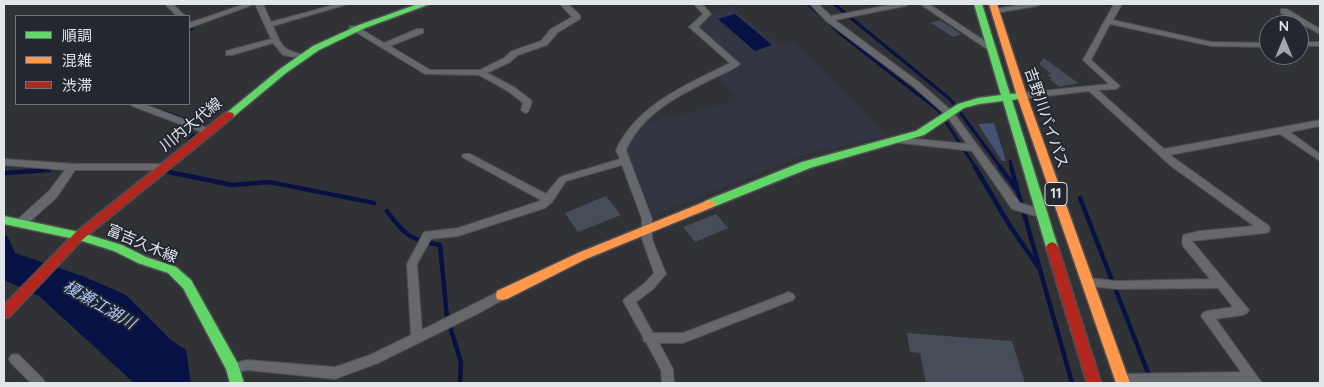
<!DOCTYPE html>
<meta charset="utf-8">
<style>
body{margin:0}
#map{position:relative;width:1324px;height:387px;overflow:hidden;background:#303236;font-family:Quicksand,"Noto Sans JP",sans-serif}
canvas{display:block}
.frame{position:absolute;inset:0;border:5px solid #e2e5ea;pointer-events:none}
.legend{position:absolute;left:15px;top:15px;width:175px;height:90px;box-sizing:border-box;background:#23272f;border:1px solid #6f737a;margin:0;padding:6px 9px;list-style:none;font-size:15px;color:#e2e5ea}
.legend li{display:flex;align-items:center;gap:10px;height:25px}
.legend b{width:25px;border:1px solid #6f737a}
.north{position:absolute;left:1259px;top:15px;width:50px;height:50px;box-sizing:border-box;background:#23272f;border:1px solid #6f737a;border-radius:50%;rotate:0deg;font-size:14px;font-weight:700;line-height:20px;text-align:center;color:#e2e5ea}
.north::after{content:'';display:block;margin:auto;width:18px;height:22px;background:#a4a6ab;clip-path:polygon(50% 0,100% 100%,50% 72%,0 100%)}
</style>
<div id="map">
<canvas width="1324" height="387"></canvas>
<div class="frame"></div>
<ul class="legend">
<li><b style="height:6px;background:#63d668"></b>順調</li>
<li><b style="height:6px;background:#ff974d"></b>混雑</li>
<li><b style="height:6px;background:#b3261e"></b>渋滞</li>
</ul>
<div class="north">N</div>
</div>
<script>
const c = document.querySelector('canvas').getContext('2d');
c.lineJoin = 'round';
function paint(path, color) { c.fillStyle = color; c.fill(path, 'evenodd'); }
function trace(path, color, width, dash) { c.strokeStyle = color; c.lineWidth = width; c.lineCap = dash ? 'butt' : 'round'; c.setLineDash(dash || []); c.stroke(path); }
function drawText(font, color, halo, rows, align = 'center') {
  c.font = font + ' Quicksand,"Noto Sans JP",sans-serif'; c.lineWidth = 4; c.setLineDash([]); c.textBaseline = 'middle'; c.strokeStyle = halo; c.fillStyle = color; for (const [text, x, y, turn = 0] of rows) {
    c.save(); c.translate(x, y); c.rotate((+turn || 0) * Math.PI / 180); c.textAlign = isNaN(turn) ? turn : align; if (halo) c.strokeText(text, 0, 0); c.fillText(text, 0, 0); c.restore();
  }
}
paint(new Path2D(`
 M730,6L782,47L794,43L824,73H827L886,136L803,155L650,217L625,154L626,146L645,123L739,101L717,77L741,65L697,28L709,15Z`), '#313642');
paint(new Path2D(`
 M994,123L1006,161H1002L978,124Z`), '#445273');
paint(new Path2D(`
 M735,14L772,45L755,51L718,19Z
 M4,235L8,237L15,253L85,277L126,295L171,340L186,350L191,383H134L39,296L4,280Z`), '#071144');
trace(new Path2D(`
 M808,4L842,35L938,110L976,168
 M834,4L951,100L1001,168
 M189,30L193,28
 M162,111L200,125
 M190,139L194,135
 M1010,161L1012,168`), '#071144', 3);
trace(new Path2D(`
 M975,167L1010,226L1039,268
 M1000,167L1017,190
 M1011,167L1072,383
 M164,171L232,185L269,182L374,203
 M4,173L49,170
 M1080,198L1152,383
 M387,211C404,235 411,240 440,245L447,317L461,362L460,383`), '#071144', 4.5);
paint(new Path2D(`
 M940,20L961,34L953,37L931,23Z
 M1044,58L1078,83L1060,87L1049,79H1053L1047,75L1051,74L1039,64Z
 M606,196L621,215L578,232L565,213Z
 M716,214L728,228L695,242L683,227Z
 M907,333L1012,341L1025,383H926L920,353L910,352Z`), '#474c59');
const street = new Path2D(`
 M165,4H173L185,16H177Z
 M245,4H255L189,28V23Z
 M255,4H263L271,22L337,4H348L273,26C282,47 282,50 305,55V59L283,55L273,43L232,55H226V51L271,39Z
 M560,4H568L580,15V19L557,33L547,45L518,55L510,62L487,73L514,87L531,100L532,102L528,112L525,113L521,110L523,103L508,91L479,75L425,74L349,28L350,26H356L384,43L417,29H423V33L390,46L430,70H480L504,58L512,51L541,41L551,29L572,17Z
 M694,4H702L711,14L698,27L740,64C732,71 719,75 710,80C677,96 641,115 626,150L652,219V239L666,274L653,289L636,302L653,333H683L789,292L793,294L795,297L793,300L683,343H659L673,369L674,383H662L661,370L646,342H644L643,337L623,301L625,298L645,283L654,273L642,239V219L622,165L566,181L552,202L545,208L458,236L431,239L417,264L422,330L502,290L506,292L508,295L506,298L477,314L378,363L335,379L247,370L233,373L229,372L227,368L229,364L247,360L335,367L370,355L411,335L407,264L424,232L458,228L537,202L541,200L464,158L462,156L464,154H470L546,194L560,177L620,159L616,150C637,104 688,84 730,63L689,27L703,14Z
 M810,4H818L831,16L895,4H909L905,6L835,20L920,83L953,112L1020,203L1047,211L1048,214L1047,217L1043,218L1012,209L972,151L893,142L891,140L896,137L967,144L947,116L914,87L826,21Z
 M920,4H929L994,47L990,49H987Z
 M1025,4H1041L1037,6L996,13L992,11L996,9Z
 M1114,4H1122L1113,20L1211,42L1269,43V47L1211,46L1110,24L1091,60L1120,86L1116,89L1098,90L1164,149L1320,120V126L1290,132L1320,154V161L1280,134L1170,155L1269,226L1270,229L1269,232L1265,233L1192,241L1249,310L1247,313L1243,315L1216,319L1262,383H1116L1115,380L1117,376L1121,374L1241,372L1201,316L1203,313L1207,311L1233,307L1218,288L1117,289L1087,286L1083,285L1081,282L1083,279L1087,278L1117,281L1210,279L1183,246L1182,243L1183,235L1200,231L1254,226L1171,166L1089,91L1022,99L1018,96L1022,93L1109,84L1083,60Z
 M1281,9H1287L1320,29V34L1281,13Z
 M1299,42H1320V46H1299Z
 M131,104H143L210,129L212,131L207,134L204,133L132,106Z
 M4,159L75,164H163L168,167L163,170H75L57,197L25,226H17L16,223L17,220L49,191L65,170L4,165Z
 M15,354L19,355L43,379L45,383H31L11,363L9,359L11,355Z`);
const fast = new Path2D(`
 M418,4H430L365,28L319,50L286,73L233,117H225L224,115L280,69L313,46L359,25Z
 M974,4H982L1010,94L1022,93L1027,96L1025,98L1012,100L1058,247L1056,250H1048L1046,247L1003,101L979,104L964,108L924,135L810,168L713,207H705L703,204L705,201L802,162L916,131L958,104L978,98L1001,95Z
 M4,216L79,232L122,245L146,257L176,267L191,280L238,364L244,383H230L226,369L183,288L168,273L138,263L114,251L79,240L4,224Z`);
const slow = new Path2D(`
 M989,4H997L1027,96L1130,383H1116L1017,96Z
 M709,200L713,201L715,204L713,207L586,259L507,299L502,300L497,299L496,295L497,291L578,253Z`);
const jam = new Path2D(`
 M229,112L233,113L234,115L233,117L83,239L9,317L4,318V305L75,233L225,113Z
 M1052,242L1056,244L1058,247L1101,383H1087L1046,247L1048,244Z`);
trace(street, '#4d4f53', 2);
trace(fast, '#4d4f53', 3);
trace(slow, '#4d4f53', 3);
trace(jam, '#4d4f53', 3);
paint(street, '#66686b');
paint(fast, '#63d668');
paint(slow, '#ff974d');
paint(jam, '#b3261e');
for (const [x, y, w] of [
 [1056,194,22]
]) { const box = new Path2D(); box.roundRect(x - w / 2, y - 11.5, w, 23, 4); c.fillStyle = '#23272f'; c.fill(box); trace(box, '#e2e5ea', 1); }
drawText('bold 14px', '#e2e5ea', null, [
 ["11",1056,194]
]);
drawText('15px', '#e2e5ea', '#23272f', [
 ["吉野川バイパス",1046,118,71],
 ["川内大代線",191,125,-39],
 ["富吉久木線",142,244,23]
]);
drawText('italic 16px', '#b1c9fe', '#23272f', [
 ["榎瀬江湖川",99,305,30]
]);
</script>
